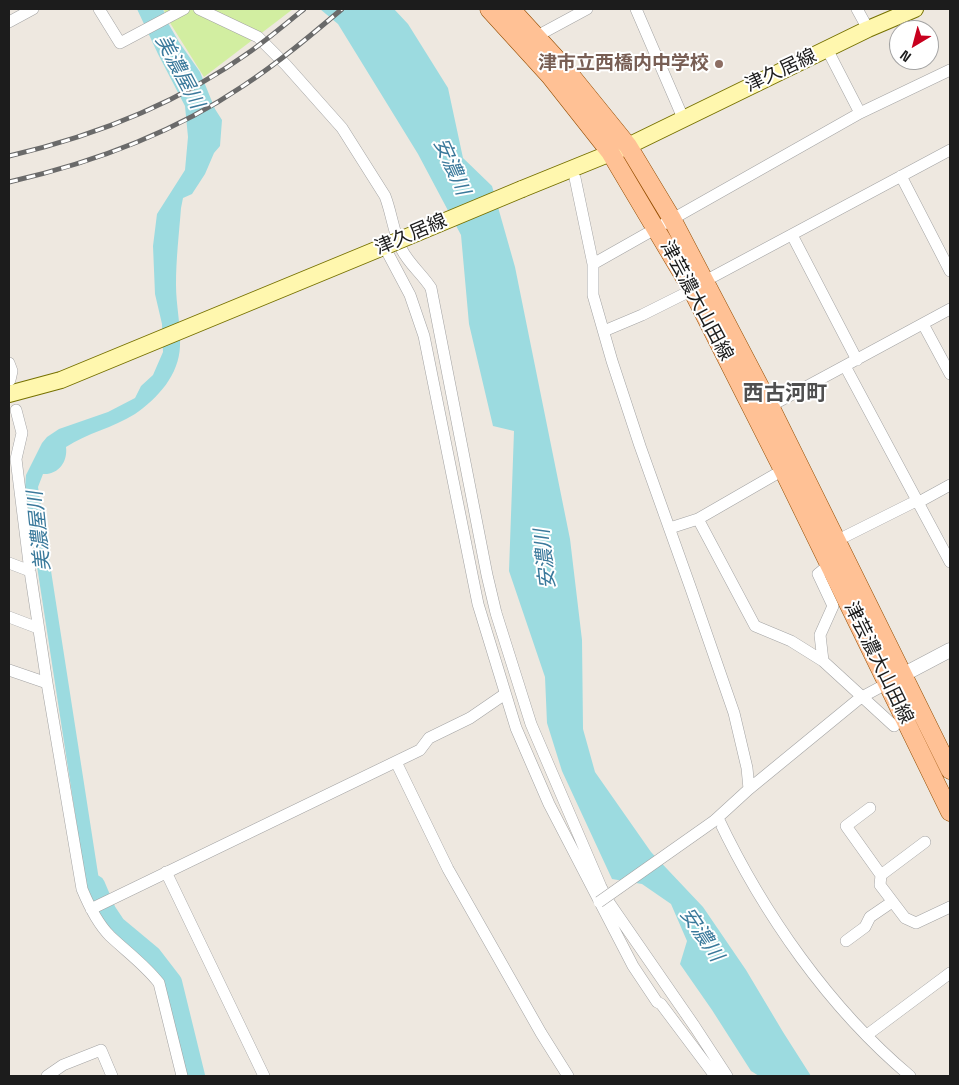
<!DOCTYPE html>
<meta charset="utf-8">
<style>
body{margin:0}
#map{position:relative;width:959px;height:1085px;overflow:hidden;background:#eee8e0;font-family:"Space Grotesk",sans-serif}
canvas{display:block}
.frame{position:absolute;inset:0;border:10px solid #1c1c1c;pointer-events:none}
.north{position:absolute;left:889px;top:20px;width:50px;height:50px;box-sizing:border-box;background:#fff;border:1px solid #a4a4a4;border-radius:50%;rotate:217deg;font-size:14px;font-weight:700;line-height:20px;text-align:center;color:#1c1c1c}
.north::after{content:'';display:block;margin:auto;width:18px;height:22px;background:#c8001e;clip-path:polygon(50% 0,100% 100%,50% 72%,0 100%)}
</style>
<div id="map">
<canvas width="959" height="1085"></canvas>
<div class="frame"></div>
<div class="north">N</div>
</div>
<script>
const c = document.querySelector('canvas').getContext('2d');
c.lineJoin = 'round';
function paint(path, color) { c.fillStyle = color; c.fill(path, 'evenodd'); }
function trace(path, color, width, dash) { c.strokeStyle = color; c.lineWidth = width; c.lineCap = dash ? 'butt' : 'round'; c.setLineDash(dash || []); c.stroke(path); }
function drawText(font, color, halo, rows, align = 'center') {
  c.font = font + ' "Space Grotesk","Noto Sans JP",sans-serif'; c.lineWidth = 4; c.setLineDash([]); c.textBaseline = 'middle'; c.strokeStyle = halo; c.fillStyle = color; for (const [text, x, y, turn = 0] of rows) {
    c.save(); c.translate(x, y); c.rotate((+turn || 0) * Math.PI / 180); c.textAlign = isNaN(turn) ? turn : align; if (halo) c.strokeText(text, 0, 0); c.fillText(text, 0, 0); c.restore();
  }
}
paint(new Path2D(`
 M164,9H293L204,77L165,15Z`), '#d2eea1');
paint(new Path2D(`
 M137,9H163L168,23L179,42L200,72L215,109L222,120L220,146L214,153L205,174L192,194L183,198L181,208C179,234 176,259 176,285C176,305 181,326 180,346C179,375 158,398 135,414C113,428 87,433 66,447C68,462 58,475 43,474L38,487L99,880L106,898L94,903L87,886L82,859L25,488L26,475L42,443L47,437L59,429L108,412L135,398L141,386L153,375L163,352L162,324L155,294L153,246L157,214L185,170L188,137L185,106L158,54Z
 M320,9H394L408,24L448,88L463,158L492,186L515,267L570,539L582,640L583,729L595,772L651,852L703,907L746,970L783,1032L811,1076H759L751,1071L712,1010L680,964L687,941L671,904L642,884L612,879L562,771L547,723L545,677L509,571L514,431L493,426L469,324L461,235L418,154L338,24Z`), '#9cdbe0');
trace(new Path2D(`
 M95,885L106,911L116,926L152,956L172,982L195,1076`), '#9cdbe0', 20);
const minor = new Path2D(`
 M99,9L120,43L184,9
 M199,9L258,37L286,65L342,128L385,196C392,214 393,232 402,250C409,264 423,275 431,288L487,575L496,613L531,724L601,887L610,904L695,1027L727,1076
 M636,9L683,118
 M857,9L868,29
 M9,22L33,9
 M537,36L587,9
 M827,49L860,113
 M901,176L950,271
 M575,178L593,264V295L612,361L640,446L691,589L734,713L747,768L749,789
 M792,235L857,360
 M384,246L410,295L424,336L478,604L516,728L549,804L633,966L657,1002L661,1004L715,1076
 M593,264L860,113L950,70
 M923,324L950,374
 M604,331L642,315L692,290L705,281L950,150
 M9,363L12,371L10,380
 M845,366L950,562
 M765,409L950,309
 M16,410L22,433L16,459L30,571L47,683L82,889C89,906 97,923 110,936C127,952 145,965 159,983L182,1076
 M919,502L950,485
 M698,519L755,626L791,641L823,661L894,726
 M670,528L698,519L783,470
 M9,563L30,571
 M9,617L38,628
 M823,661L820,635L833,606L818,574L829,565L838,540L916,501
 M9,670L47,683
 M396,762L448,869L541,1033L568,1076
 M870,808L846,826L881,875
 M718,818C763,913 829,1008 910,1076
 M714,821L749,789L860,698L888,683
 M925,842L881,875L880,885L905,918L916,923L950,907
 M166,872L264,1076
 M91,909L420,750L429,738L470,718L505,694
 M846,941L865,927L870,917L892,902
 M867,1035L950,973
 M47,1076L63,1065L101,1050L112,1076`);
const tertiary = new Path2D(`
 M895,679L950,650`);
const secondary = new Path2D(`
 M522,189L628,146L868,29L915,9
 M9,394L61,380L388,245`);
const primary = new Path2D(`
 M489,9L550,76L610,152L692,290L783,470L950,812
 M511,9L564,67L628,146L672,219L770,406L950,770`);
trace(minor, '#a3a3a3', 12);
trace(tertiary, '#a3a3a3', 15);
trace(secondary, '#767100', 18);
trace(primary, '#944d00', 19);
trace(minor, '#fff', 11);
trace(tertiary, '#fff', 14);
trace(secondary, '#fff7ae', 16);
trace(primary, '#ffc195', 18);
const rail = new Path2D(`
 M9,156C95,136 179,103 251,51C269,38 287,23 304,9
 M9,182C92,163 172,134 243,86C278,63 310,36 342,9`);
trace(rail, '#6a6a6a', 5);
trace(rail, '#fff', 3, [9]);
const minorBridge = new Path2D(`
 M599,902L714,821`);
const secondaryBridge = new Path2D(`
 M388,245L522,189`);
trace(minorBridge, '#a3a3a3', 12, []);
trace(secondaryBridge, '#767100', 18, []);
trace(minorBridge, '#fff', 11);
trace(secondaryBridge, '#fff7ae', 16);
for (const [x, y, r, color] of [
 [719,64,5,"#8d6e63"]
]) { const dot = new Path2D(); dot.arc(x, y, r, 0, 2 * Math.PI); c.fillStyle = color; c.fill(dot); trace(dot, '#fff', 2); }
drawText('bold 19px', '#785e54', '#fff', [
 ["津市立西橋内中学校",709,64]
], 'right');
drawText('19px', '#1c1c1c', '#fff', [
 ["津久居線",781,71,-25],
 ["津久居線",411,235,-23],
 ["津芸濃大山田線",696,301,62],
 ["津芸濃大山田線",878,663,64]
]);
drawText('italic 20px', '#3a799b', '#fff', [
 ["美濃屋川",179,72,62],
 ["安濃川",451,167,66],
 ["美濃屋川",40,531,-96],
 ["安濃川",546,559,-96],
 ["安濃川",701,935,56]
]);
drawText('bold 21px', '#4f4f4f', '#fff', [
 ["西古河町",785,394]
]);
</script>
